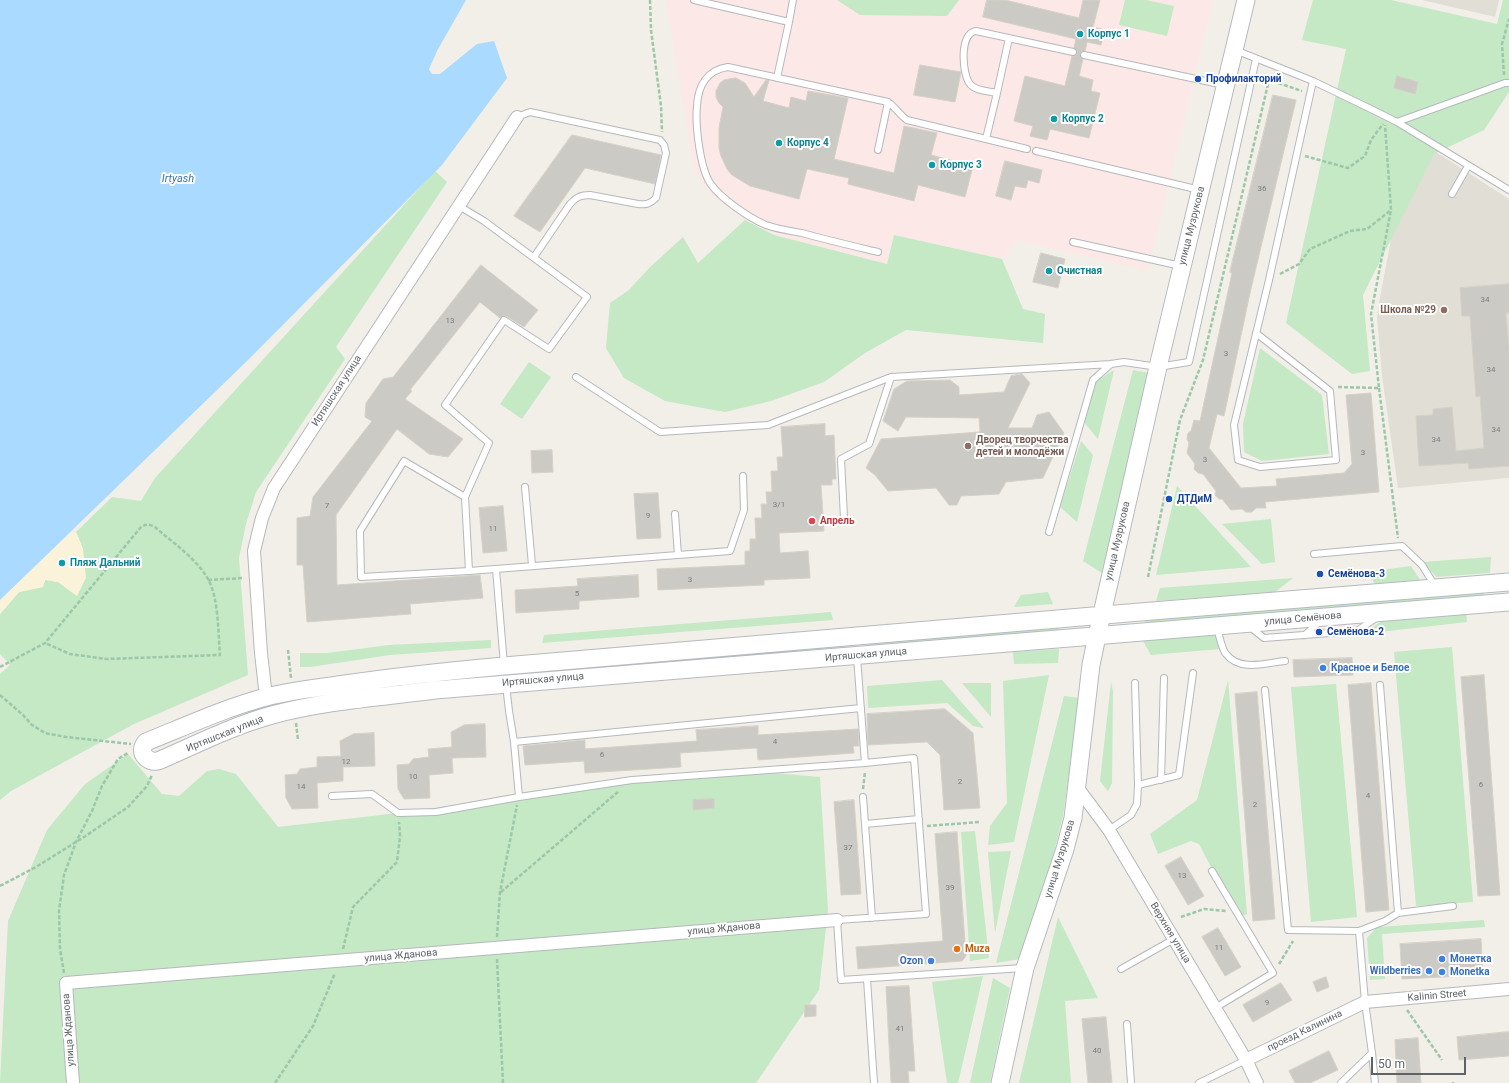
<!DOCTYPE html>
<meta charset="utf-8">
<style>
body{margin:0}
#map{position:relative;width:1509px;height:1083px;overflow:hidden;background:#f1efe8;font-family:Roboto,sans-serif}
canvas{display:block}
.scale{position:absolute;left:1371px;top:1057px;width:95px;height:18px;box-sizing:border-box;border:2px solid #5f6368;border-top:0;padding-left:5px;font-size:12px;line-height:14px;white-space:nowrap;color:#5f6368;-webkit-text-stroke:3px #fff;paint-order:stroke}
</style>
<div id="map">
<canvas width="1509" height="1083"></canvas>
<div class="scale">50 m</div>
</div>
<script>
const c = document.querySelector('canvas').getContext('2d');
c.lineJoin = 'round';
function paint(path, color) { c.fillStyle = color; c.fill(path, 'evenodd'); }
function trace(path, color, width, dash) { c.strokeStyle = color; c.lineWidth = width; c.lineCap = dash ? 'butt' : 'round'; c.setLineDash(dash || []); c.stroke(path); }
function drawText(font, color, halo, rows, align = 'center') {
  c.font = font + ' Roboto,sans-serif'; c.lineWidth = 4; c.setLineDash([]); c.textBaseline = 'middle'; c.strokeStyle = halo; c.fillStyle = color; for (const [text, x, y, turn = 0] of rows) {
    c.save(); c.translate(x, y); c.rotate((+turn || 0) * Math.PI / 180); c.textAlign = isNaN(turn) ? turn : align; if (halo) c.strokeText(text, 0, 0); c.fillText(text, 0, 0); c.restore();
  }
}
paint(new Path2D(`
 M1422,0H1499L1495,17Z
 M1419,141L1509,199V478L1398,488L1382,376L1377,317L1379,303L1408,149Z`), '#e1ded6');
paint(new Path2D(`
 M666,0H1213L1147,271L1017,240L1002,259L894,235L887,264L774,235L745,220L710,194L693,166Z`), '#fce8e6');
paint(new Path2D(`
 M837,0H959L947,16L860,15Z
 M1125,0H1146L1174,6L1167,36L1119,25Z
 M1313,0H1391L1497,24L1503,0H1509V92L1484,130L1434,154L1363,295L1370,371L1352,374L1286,323L1346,49L1302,40Z
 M435,171L447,182L336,347L345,359L256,492L246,524L239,558L248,675L134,724L11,791L0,800V674L10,665L0,654V614L19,592L43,587L45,580L58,582L76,595L83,549L76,532L112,497L141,501L155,478Z
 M745,220L774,235L887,264L894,235L1002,259L1023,309L1045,314L1043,343L906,330L865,353L824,382L771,401L725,412L665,401L624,378L606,348L610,303L629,290L649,268L683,237L698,263Z
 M1260,348L1322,395L1329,454L1262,461L1244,452L1243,424Z
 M529,362L551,377L522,419L500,404Z
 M1114,370L1098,439L1083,421L1095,382Z
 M1133,370L1149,373L1102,573L1083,561Z
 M1081,441L1093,455L1077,522L1060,507Z
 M1177,486L1251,567L1156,575Z
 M1271,519L1275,562L1262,564L1222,524Z
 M1491,557L1490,573L1436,577L1423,562Z
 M1411,566L1422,583L1375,584L1367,572Z
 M1293,578L1275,592L1156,601L1160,588Z
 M1048,592L1053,604L1014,607L1021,595Z
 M1483,592L1484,596L1145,623L1144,618Z
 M831,612L833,620L542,643L544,635Z
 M1466,612L1467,622L1362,634L1385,619Z
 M1058,627L1059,632L871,648L868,642Z
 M1216,634L1220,649L1151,655L1143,641Z
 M491,640V648L390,655L310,667H300V653H327L389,645Z
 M842,644L843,650L525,676L526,670Z
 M1452,647L1473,902L1416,906L1394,652Z
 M1059,649L1058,663L1014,664L1013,652Z
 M1049,675L1014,842L988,845L990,826L1007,803L1003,681Z
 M942,680L984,728L973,726L947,703L868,708L867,686Z
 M1228,680L1247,914L1237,917L1199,844L1191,841L1158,854L1150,834L1197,800Z
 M1111,682L1113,691L1112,783L1108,791L1100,781Z
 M962,683H991V717Z
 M1336,684L1357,917L1311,922L1291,687Z
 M1064,696L1080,698L1063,816L1053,856L1020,959L996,963Z
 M128,754L162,794L179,796L207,771L219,769L236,774L278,827L398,813L632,780L750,771L820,777L828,910L819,990L756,1083H0L8,921L47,830L85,784Z
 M975,831L989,958L970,961L961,832Z
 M1011,851L995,933L988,852Z
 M1058,917L1098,998L1065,1001L1071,1083H1019Z
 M1484,920L1485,927L1382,934L1385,979L1370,980L1367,938L1377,927Z
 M983,976L958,1083H947L932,982Z
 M993,978L1010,988L990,1083H970Z`), '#c5e8c5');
paint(new Path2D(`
 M72,532H76L83,549L86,578L77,596L58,582L45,580L43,587L19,592L0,614V600Z`), '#fbf3d9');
paint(new Path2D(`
 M0,0H466L437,51L429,69L432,74H440L477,44L494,41L507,78L442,165L247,361L0,600Z`), '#aadaff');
const building = new Path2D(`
 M987,0H1005L1079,18L1083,0H1100L1093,27L1105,30L1101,45L1087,42L1085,51L1081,52L1080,54L1081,58L1083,59L1079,76L1093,80L1091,91L1100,93L1089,138L1050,129L1047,140L1030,136L1033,126L1014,121L1025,76L1065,86L1072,56H1075L1077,53V50L1074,48L1076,39L983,17Z
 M920,65L961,72L955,102L914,95Z
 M1397,76L1418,82L1415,94L1394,88Z
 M736,78L745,83L754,97L766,80H769L763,101L789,108L791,97L806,101L808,91L848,98L834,159L894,173L904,126L937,133L931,155L973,166L965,197L918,185L914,201L848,184L849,178L807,169L799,199L750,186L732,175L727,169L721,156L719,148V128L723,107L719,103L716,97V91L720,83L724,80Z
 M1273,95L1296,100L1250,293L1224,416L1217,414L1209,448L1241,488L1277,486L1276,479L1344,473L1352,464L1346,395L1371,393L1379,492L1265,502L1266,508H1256L1252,512H1246L1242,509L1231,510L1222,499H1219L1215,495L1216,491L1203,474L1198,473L1194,469L1195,464L1187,453L1189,443L1187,439L1188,433L1191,431L1194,420L1200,421L1232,273L1230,272Z
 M572,135L661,155L655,184L585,168L540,232L514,216Z
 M1005,161L1042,170L1039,183L1028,180L1026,188L1015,186L1011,200L996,196Z
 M1041,253L1065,259L1058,288L1033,282Z
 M481,265L538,310L524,327L506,316H502L500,318L480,302L410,390L412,391L405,399L463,439L448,457L429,454L397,429L336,515L337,585L480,575L483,598L410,604L411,614L307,622L303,565H297V518L310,516L313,497L372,421L365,417L366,403L383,379L393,377Z
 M1509,284V313H1506L1509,347V466L1469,469L1468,463L1419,466L1416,416L1433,415V409L1452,407L1456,451L1484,448L1480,396L1476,397L1470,316H1462L1460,288Z
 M1022,374L1030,383L1008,428H1032L1037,415L1049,412L1064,433L1043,478L1006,482L999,494L961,496L957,505H949L936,488L888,491L875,475L866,468L881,439L980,432L979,418L906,417L898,431L883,421L894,389L907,381L950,380L959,387V395L1004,392L1011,376Z
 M825,424V436L834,435L836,479H832V485H821L824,531L779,533L780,553L808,551L810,578L764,580V585L658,590L657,569L745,565V551H750V539H756L755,518H762L761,504H767L766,492H772L771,471H778L777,457H783L781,427Z
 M552,450L553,472L532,473L531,451Z
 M658,493L661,538L637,539L634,494Z
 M503,506L507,551L483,553L479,508Z
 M638,575L639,597L579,601V609L516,613L515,590L578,586L577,579Z
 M1352,658L1353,675L1294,677L1293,660Z
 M1484,675L1500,895L1478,896L1461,677Z
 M1371,683L1389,910L1366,912L1348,685Z
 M1257,692L1275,919L1253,921L1235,694Z
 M945,709L973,733L980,808L944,810L940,755L927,742L868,745L867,714Z
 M485,724L486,757L452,758L453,773L429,775L430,798L404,799L398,789L397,765L409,764L413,759L429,757L428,749L452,747L451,732L464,725Z
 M758,726V735L858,729L859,746H853L854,753L758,760L757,748L680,753L681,767L585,773L584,761L525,765L523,746L585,740V749L697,741L696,730Z
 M374,733L375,766L343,767V781L317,783L318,808L292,809L286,798L285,775L297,774L300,769L317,767V757L341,756L340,741L353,734Z
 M714,799V808L693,810V800Z
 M854,800L861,894L841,895L834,802Z
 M957,832L966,956L962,961L858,969L856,947L943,941L935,834Z
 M1181,857L1204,896L1188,905L1165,866Z
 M1218,928L1241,967L1225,976L1202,937Z
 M1481,939L1483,975L1402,979L1400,944Z
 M1326,977L1329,987L1317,992L1313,982Z
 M1281,983L1292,1000L1253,1022L1243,1005Z
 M909,986L915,1071H908L909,1083H891L886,987Z
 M805,1005H816V1016L805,1017Z
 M1106,1017L1112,1083H1088L1082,1019Z
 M1509,1032V1056L1459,1060L1457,1037Z
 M1418,1038L1421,1083H1397L1395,1040Z
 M1329,1051L1338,1070L1310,1083H1295L1289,1071Z`);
paint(building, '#cccac5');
trace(building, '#d6d1c6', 1);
const lane = new Path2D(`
 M694,0L789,22L793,0
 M1235,50L1313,81L1375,111L1397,122L1509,190
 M1084,55L1224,85
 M777,78L789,22
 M997,93L1009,38
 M517,117L530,112L660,140L664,145L666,153L656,198C650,204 646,205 638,204L590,195C581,195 576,197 570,204L534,257
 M1397,122L1505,83H1509
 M1027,149L986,139L997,93C989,91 975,91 970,84C962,74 959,33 976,31L1073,52
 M878,150L888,102C895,107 900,115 907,120L986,139
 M1036,151L1200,190
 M1452,194L1468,166
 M459,206L484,221L587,297L549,349L504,320L445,405L489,443L465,497
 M1073,242L1181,266
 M878,252C853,246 827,240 802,233C790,231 777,229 766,225C749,218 720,198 710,183C700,167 695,125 697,106C698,86 707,70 728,67L888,102
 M1256,333L1330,391L1336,460L1260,467L1238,460L1234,425L1269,280L1313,81
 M576,377L660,432L768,425L891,377
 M525,487L532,565
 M675,514L678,555
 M844,518L841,459L869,444L891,377L1111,364L1124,362L1158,367L1189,362L1256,59
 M1049,532L1093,380L1111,364
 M1314,554L1402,546L1422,565L1435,586
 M496,569L504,665
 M469,571L465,497L404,461L360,531L361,577L469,571L730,551L744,510L743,476
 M1250,627L1264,638L1357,631L1376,618
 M1217,628C1219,634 1222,650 1226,654C1240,672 1266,663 1285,661
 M1305,635L1320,621
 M506,685L509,711L514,742L519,797
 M1380,685L1398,913L1453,906
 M1265,690L1288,930L1359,931L1385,921L1398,913
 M514,742L861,708
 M865,763L914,758L926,914L837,920L841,980L1023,968
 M1161,780L1164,678
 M1138,785L1179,775L1193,673
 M332,796L372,794L398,813L436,812L519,797L632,780L865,763L857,657
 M863,797L872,918
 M865,824L919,819
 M1109,830L1131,815L1137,804L1138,785L1135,683
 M1212,871L1273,973L1215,1008
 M1359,931L1365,1002L1372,1053L1375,1083
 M1121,969L1174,939
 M867,979L874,1083
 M1127,1024L1131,1083
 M1199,1083L1246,1060
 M1341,1083L1372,1053`);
const street = new Path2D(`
 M266,697L261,653L254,551L262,518L274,488L517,117
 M1077,787L1109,830L1246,1060L1257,1083
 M1246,1060L1365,1002L1509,989
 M73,1083L66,983L837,920`);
const secondary = new Path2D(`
 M1509,582L1140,612L504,666C448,671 393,677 338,685C314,688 289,691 266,697C225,708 186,726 146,742C137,752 147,763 158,761C195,745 232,726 272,715C324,701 381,697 435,690L1509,602
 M1000,1083L1025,968L1065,849L1073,818L1091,665L1097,636L1158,367L1246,0`);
trace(lane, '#b5b8bc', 8);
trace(street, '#b5b8bc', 14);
trace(secondary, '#b6babf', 19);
trace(new Path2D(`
 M650,0L651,30L661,106L662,132
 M1504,75L1502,44L1509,19
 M1305,156L1348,168L1365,156L1371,140L1383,124
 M1280,274L1299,264L1310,249L1350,231L1367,229L1391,210L1385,125
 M1338,387L1379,388L1371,314L1391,210
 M1379,388L1398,538
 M1148,577L1180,420L1203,360L1269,80L1302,91
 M208,580L244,578
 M288,650L291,678
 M0,667L45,643L141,527C146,524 149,524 155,527C173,543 196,558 208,579C219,599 218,633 220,655L106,659L70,654L45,643
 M0,695L23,715L32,725L45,733L66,737L131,744
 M296,723L298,740
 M863,789L865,772
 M927,826L979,822
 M0,886L36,867L84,837L128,807L147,786L152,775
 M501,892L619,791
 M1181,917L1204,909L1226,911
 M497,937L500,892L517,805
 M343,949L353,907L397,862L400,836L399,822
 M497,959L503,1083
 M1279,964L1293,941
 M64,973L60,949L59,911L64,875L76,842L92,811L102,786L118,759L128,753
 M1407,1010L1442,1060
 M275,1083L313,1026L335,973
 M1453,1083V1082`), '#9cc7a9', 2.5, [4, 2]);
trace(lane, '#fff', 6);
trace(street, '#fff', 12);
trace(secondary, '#fff', 17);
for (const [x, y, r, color] of [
 [1080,34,4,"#0f9aa8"],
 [1198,79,4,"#1a4fb4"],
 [1054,119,4,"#0f9aa8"],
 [779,143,4,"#0f9aa8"],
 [932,165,4,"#0f9aa8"],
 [1049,271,4,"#0f9aa8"],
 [1444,310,4,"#8d6e63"],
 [968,446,4,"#8d6e63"],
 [1169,499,4,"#1a4fb4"],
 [812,521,4,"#e0444e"],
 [62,563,4,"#0f9aa8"],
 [1320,574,4,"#1a4fb4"],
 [1319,632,4,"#1a4fb4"],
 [1323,668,4,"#3f7fe0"],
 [957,949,4,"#e8710a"],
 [1442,959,4,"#3f7fe0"],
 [931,961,4,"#3f7fe0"],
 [1429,971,4,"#3f7fe0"],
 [1442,972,4,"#3f7fe0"]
]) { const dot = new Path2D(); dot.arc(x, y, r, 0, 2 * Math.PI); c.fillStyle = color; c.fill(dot); trace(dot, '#fff', 1.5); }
drawText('8px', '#7a7d7f', null, [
 ["36",1262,189],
 ["34",1485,300],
 ["13",450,321],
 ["3",1226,354],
 ["34",1491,370],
 ["34",1496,430],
 ["34",1436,440],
 ["3",1363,453],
 ["3",1205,460],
 ["3/1",779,505],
 ["7",327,506],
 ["9",648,516],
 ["11",493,529],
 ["3",690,580],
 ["5",577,594],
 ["4",775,742],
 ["6",602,755],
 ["12",346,762],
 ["10",413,777],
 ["2",960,782],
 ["6",1481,785],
 ["14",301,787],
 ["4",1368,796],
 ["2",1255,805],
 ["37",848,848],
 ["13",1182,876],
 ["39",950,888],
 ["11",1219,948],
 ["9",1267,1003],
 ["41",900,1029],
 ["40",1097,1051]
]);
drawText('bold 10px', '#0d838f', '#fff', [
 ["Корпус 1",1088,34],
 ["Корпус 2",1062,119],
 ["Корпус 4",787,143],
 ["Корпус 3",940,165],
 ["Очистная",1057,271],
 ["Пляж Дальний",70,563]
], 'left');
drawText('bold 10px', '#164399', '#fff', [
 ["Профилакторий",1206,79],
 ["ДТДиМ",1177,499],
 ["Семёнова-3",1328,574],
 ["Семёнова-2",1327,632]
], 'left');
drawText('10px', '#5f6368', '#fff', [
 ["улица Музрукова",1192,226,-76],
 ["Иртяшская улица",337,391,-57],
 ["улица Музрукова",1118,541,-77],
 ["улица Семёнова",1303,619,-5],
 ["Иртяшская улица",866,655,-5],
 ["Иртяшская улица",543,680,-5],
 ["Иртяшская улица",225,734,-22],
 ["улица Музрукова",1060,859,-73],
 ["улица Жданова",724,929,-5],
 ["Верхняя улица",1170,933,59],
 ["улица Жданова",401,956,-5],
 ["Kalinin Street",1437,996,-5],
 ["улица Жданова",69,1030,-94],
 ["проезд Калинина",1305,1031,-26]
]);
drawText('bold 10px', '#785e54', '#fff', [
 ["Школа №29",1436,310],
 ["Дворец творчества",976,440,"left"],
 ["детей и молодёжи",976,452,"left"]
], 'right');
drawText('bold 10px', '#be3a42', '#fff', [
 ["Апрель",820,521]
], 'left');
drawText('bold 10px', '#366cbe', '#fff', [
 ["Красное и Белое",1331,668],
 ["Монетка",1450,959],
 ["Ozon",923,961,"right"],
 ["Wildberries",1421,971,"right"],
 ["Monetka",1450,972]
], 'left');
drawText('bold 10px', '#c56008', '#fff', [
 ["Muza",965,949]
], 'left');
drawText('italic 11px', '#4174aa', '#fff', [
 ["Irtyash",178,179]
]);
</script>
